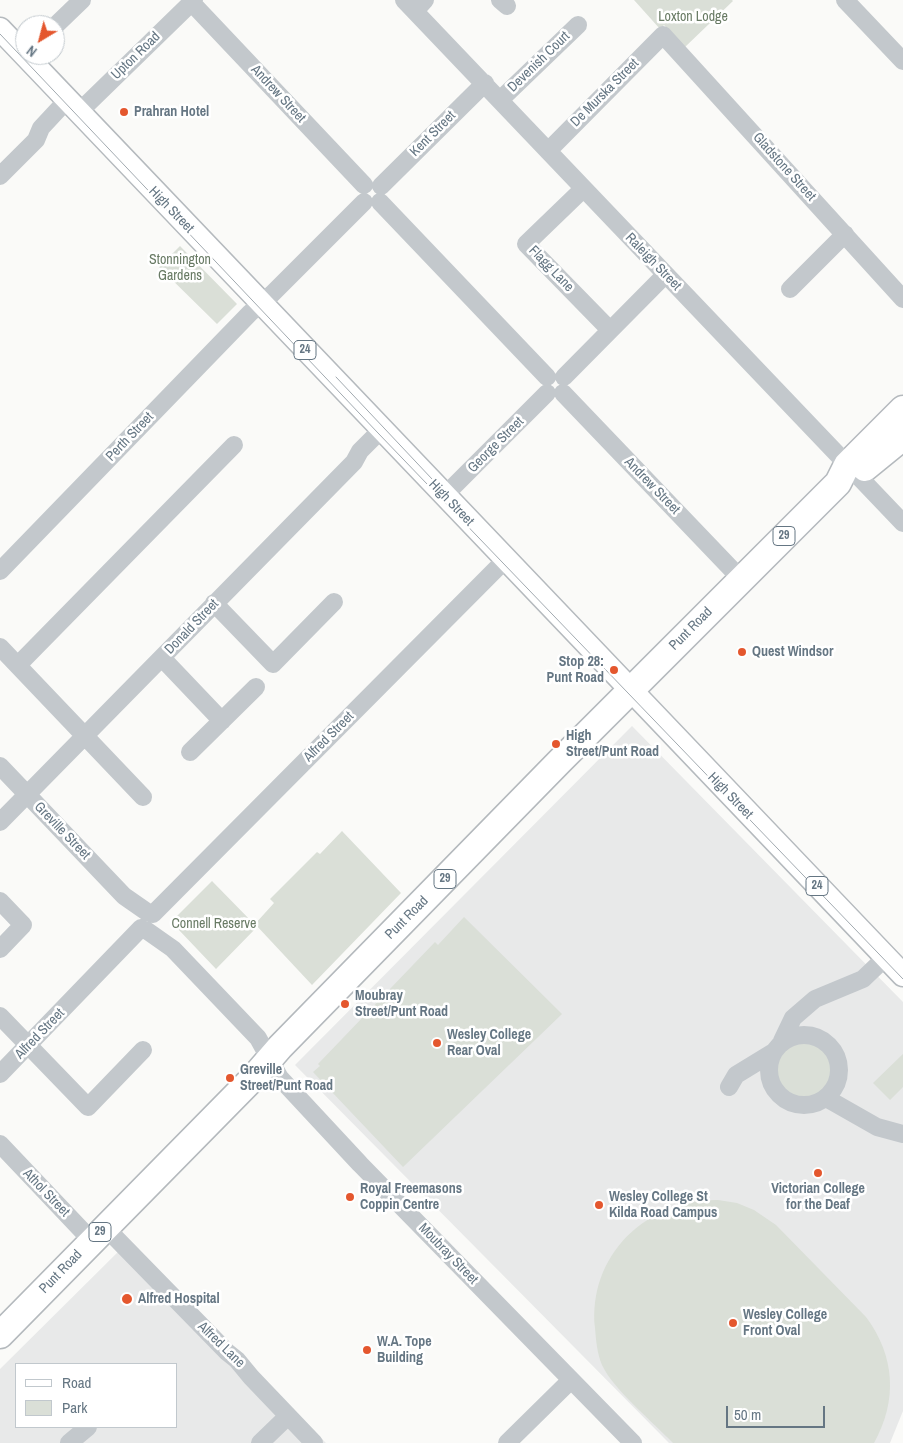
<!DOCTYPE html>
<style>
body{margin:0}
#map{position:relative;width:903px;height:1443px;overflow:hidden;background:#fafaf8;font-family:"Archivo Narrow",sans-serif}
canvas{display:block}
.legend{position:absolute;left:15px;top:1363px;width:162px;height:65px;box-sizing:border-box;background:#fff;border:1px solid #c1c8cd;margin:0;padding:6px 9px;list-style:none;font-size:15px;color:#657683}
.legend li{display:flex;align-items:center;gap:10px;height:25px}
.legend b{width:25px;border:1px solid #c1c8cd}
.north{position:absolute;left:15px;top:15px;width:50px;height:50px;box-sizing:border-box;background:#fff;border:1px solid #c1c8cd;border-radius:50%;rotate:217deg;font-size:14px;font-weight:700;line-height:20px;text-align:center;color:#657683}
.north::after{content:'';display:block;margin:auto;width:18px;height:22px;background:#e4572e;clip-path:polygon(50% 0,100% 100%,50% 72%,0 100%)}
.scale{position:absolute;left:726px;top:1406px;width:99px;height:22px;box-sizing:border-box;border:2px solid #657683;border-top:0;padding-left:6px;font-size:15px;line-height:18px;white-space:nowrap;color:#657683;-webkit-text-stroke:4px #fff;paint-order:stroke}
</style>
<div id="map">
<canvas width="903" height="1443"></canvas>
<ul class="legend">
<li><b style="height:6px;background:#fff"></b>Road</li>
<li><b style="height:14px;background:#dadfd7"></b>Park</li>
</ul>
<div class="north">N</div>
<div class="scale">50 m</div>
</div>
<script>
const c = document.querySelector('canvas').getContext('2d');
c.lineJoin = 'round';
function paint(path, color) { c.fillStyle = color; c.fill(path, 'evenodd'); }
function trace(path, color, width, dash) { c.strokeStyle = color; c.lineWidth = width; c.lineCap = dash ? 'butt' : 'round'; c.setLineDash(dash || []); c.stroke(path); }
function drawText(font, color, halo, rows, align = 'center') {
  c.font = font + ' "Archivo Narrow",sans-serif'; c.lineWidth = 5; c.setLineDash([]); c.textBaseline = 'middle'; c.strokeStyle = halo; c.fillStyle = color; for (const [text, x, y, turn = 0] of rows) {
    c.save(); c.translate(x, y); c.rotate((+turn || 0) * Math.PI / 180); c.textAlign = isNaN(turn) ? turn : align; if (halo) c.strokeText(text, 0, 0); c.fillText(text, 0, 0); c.restore();
  }
}
paint(new Path2D(`
 M632,726L903,1002V1411L890,1443H669L295,1065Z
 M127,1243L326,1443H0V1369ZM16,1364H176V1427H16Z`), '#e8e9e9');
paint(new Path2D(`
 M634,0H732L733,1L685,47L664,25L660,29Z
 M180,246L237,304L217,324L159,267Z
 M342,831L401,893L312,985L255,924L274,903L270,899L317,852L320,854Z
 M212,881L257,927L216,969L178,929L177,916Z
 M464,917L562,1014L403,1167L313,1072L320,1066L318,1064L435,942L438,945Z
 M774 1069a29 29 0 1 1 58 0a29 29 0 1 1-58 0Z
 M903,1054V1087L890,1100L873,1083Z
 M718,1200L737,1203L754,1210L776,1225L866,1317C895,1356 898,1400 874,1443H673C654,1423 613,1389 602,1365C597,1353 596,1340 595,1328C588,1255 647,1199 718,1200Z`), '#dadfd7');
const major = new Path2D(`
 M0,29L903,975`);
const highway = new Path2D(`
 M865,468L903,437
 M0,1335L254,1077L280,1047L560,761L838,483L847,465L903,409`);
trace(major, '#b5babe', 25);
trace(highway, '#b4b9bd', 29);
trace(new Path2D(`
 M404,0L903,523
 M500,0L507,6
 M845,0L903,61
 M191,2L364,185
 M415,11L425,0
 M55,26L82,0
 M500,100L578,25
 M79,112L194,0
 M548,151L663,35L903,299
 M0,176L36,140L41,128L67,100
 M381,186L485,83
 M583,189L526,244L610,330
 M380,202L547,377
 M790,289L845,234
 M564,377L665,275
 M563,393L741,579
 M444,496L547,393
 M0,571L250,313L272,294L364,202
 M214,603L273,664L334,602
 M0,647L143,797
 M162,658L222,721
 M18,665L234,445
 M190,752L256,687
 M0,766L124,896L147,912
 M0,822L354,462L360,451L381,430
 M0,901L23,925L0,949
 M153,914L505,560
 M146,930L173,949L258,1038L280,1078L360,1164L633,1443
 M0,1016L88,1107L143,1050
 M769 1070a35 35 0 1 1 70 0a35 35 0 1 1-70 0Z
 M782,1041L793,1018L815,999L863,979L886,957
 M0,1074L141,928
 M729,1087L736,1075L772,1053
 M826,1098L877,1127L903,1134
 M0,1144L92,1241
 M105,1227L227,1352L237,1360L251,1377L314,1443
 M69,1443L88,1427
 M260,1443L288,1416
 M507,1443L571,1380`), '#c3c8cc', 18);
trace(major, '#fff', 22);
trace(highway, '#fff', 26);
trace(new Path2D(`
 M0,34L378,433L903,979
 M336,377L432,479`), '#a2aab0', 1);
for (const [x, y, r, color] of [
 [124,112,5,"#e4572e"],
 [742,652,5,"#e4572e"],
 [614,670,5,"#e4572e"],
 [556,744,5,"#e4572e"],
 [345,1004,5,"#e4572e"],
 [437,1043,5,"#e4572e"],
 [230,1078,5,"#e4572e"],
 [818,1173,5,"#e4572e"],
 [350,1197,5,"#e4572e"],
 [599,1205,5,"#e4572e"],
 [127,1299,6,"#e4572e"],
 [733,1323,5,"#e4572e"],
 [367,1350,5,"#e4572e"]
]) { const dot = new Path2D(); dot.arc(x, y, r, 0, 2 * Math.PI); c.fillStyle = color; c.fill(dot); trace(dot, '#fff', 2); }
for (const [x, y, w] of [
 [305,350,22],
 [784,536,22],
 [445,879,22],
 [817,886,22],
 [100,1232,22]
]) { const box = new Path2D(); box.roundRect(x - w / 2, y - 9.5, w, 19, 4); c.fillStyle = '#fff'; c.fill(box); trace(box, '#657683', 1); }
drawText('bold 12px', '#657683', null, [
 ["24",305,350],
 ["29",784,536],
 ["29",445,879],
 ["24",817,886],
 ["29",100,1232]
]);
drawText('14px', '#687a64', '#fff', [
 ["Loxton Lodge",693,17],
 ["Stonnington",180,260],
 ["Gardens",180,276],
 ["Connell Reserve",214,924]
]);
drawText('14px', '#657683', '#fff', [
 ["Upton Road",136,56,-44],
 ["Devenish Court",539,62,-44],
 ["De Murska Street",605,93,-45],
 ["Andrew Street",278,94,47],
 ["Kent Street",433,134,-45],
 ["Gladstone Street",784,167,48],
 ["High Street",171,210,46],
 ["Raleigh Street",653,262,46],
 ["Flagg Lane",551,269,46],
 ["Perth Street",130,437,-46],
 ["George Street",496,445,-45],
 ["Andrew Street",652,486,46],
 ["High Street",451,503,46],
 ["Donald Street",192,627,-46],
 ["Punt Road",691,629,-45],
 ["Alfred Street",329,737,-45],
 ["High Street",730,796,46],
 ["Greville Street",62,831,46],
 ["Punt Road",407,918,-45],
 ["Alfred Street",40,1034,-46],
 ["Athol Street",46,1193,46],
 ["Moubray Street",448,1254,46],
 ["Punt Road",61,1272,-46],
 ["Alfred Lane",221,1345,44]
]);
drawText('bold 14px', '#657683', '#fff', [
 ["Prahran Hotel",134,112],
 ["Quest Windsor",752,652],
 ["Stop 28:",604,662,"right"],
 ["Punt Road",604,678,"right"],
 ["High",566,736],
 ["Street/Punt Road",566,752],
 ["Moubray",355,996],
 ["Street/Punt Road",355,1012],
 ["Wesley College",447,1035],
 ["Rear Oval",447,1051],
 ["Greville",240,1070],
 ["Street/Punt Road",240,1086],
 ["Royal Freemasons",360,1189],
 ["Coppin Centre",360,1205],
 ["Victorian College",818,1189,"center"],
 ["for the Deaf",818,1205,"center"],
 ["Wesley College St",609,1197],
 ["Kilda Road Campus",609,1213],
 ["Alfred Hospital",138,1299],
 ["Wesley College",743,1315],
 ["Front Oval",743,1331],
 ["W.A. Tope",377,1342],
 ["Building",377,1358]
], 'left');
</script>
